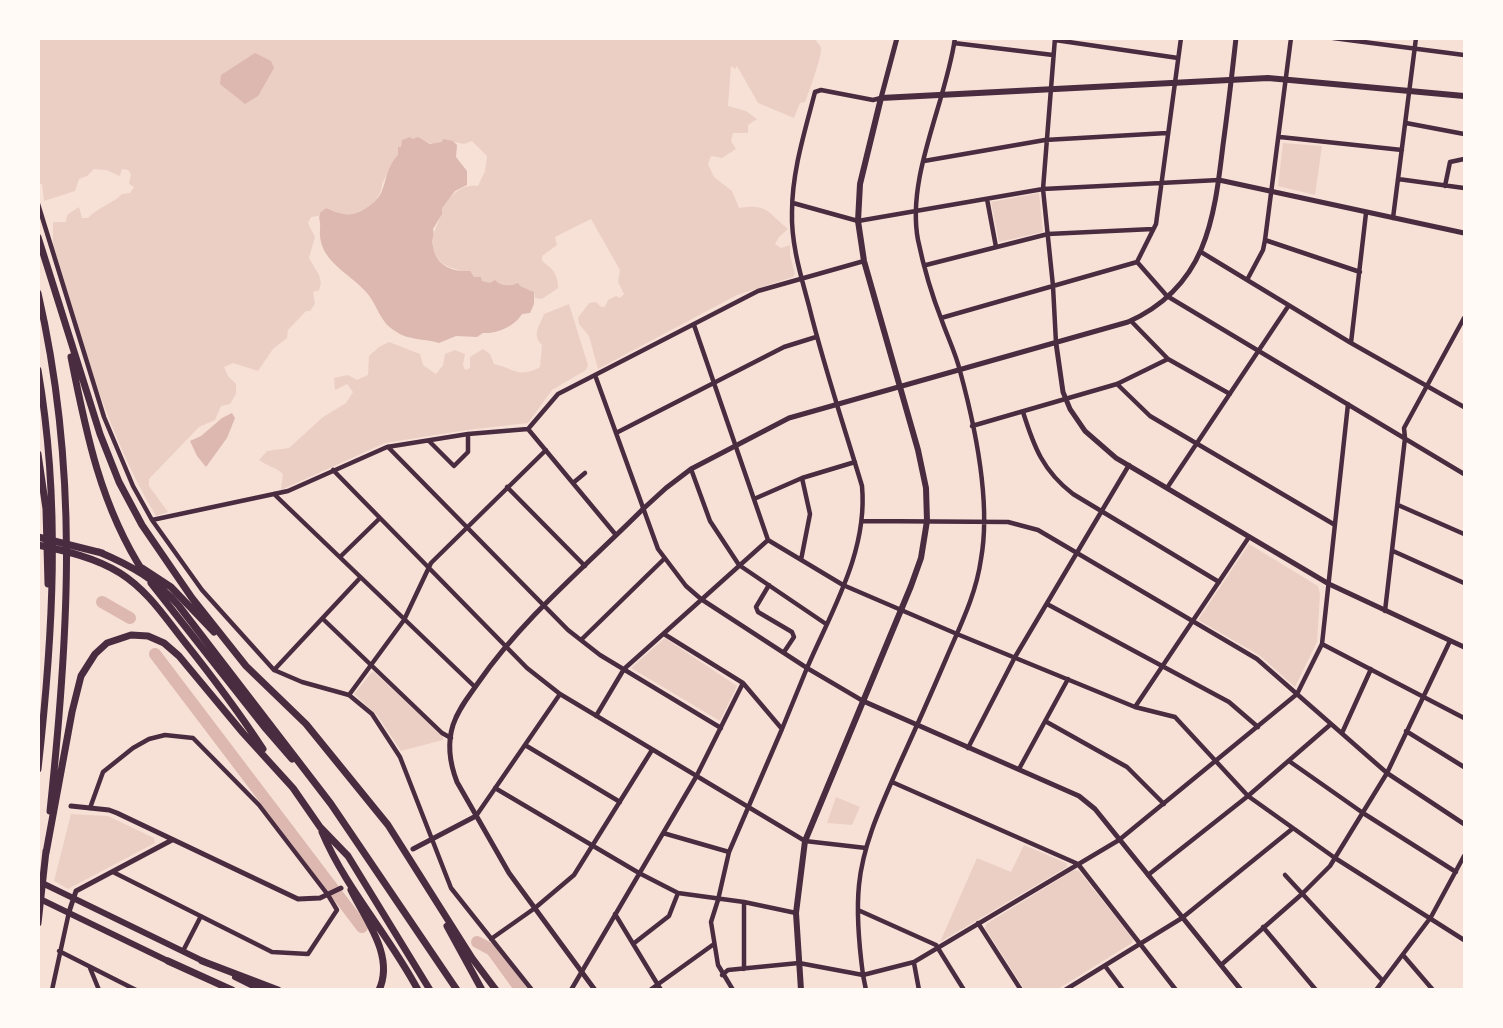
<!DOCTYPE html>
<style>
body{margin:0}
#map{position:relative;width:1503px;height:1028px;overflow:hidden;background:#f7e1d7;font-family:"Roboto Condensed",sans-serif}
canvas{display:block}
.frame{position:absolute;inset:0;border:40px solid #fffaf5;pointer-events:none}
</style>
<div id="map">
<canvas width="1503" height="1028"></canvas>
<div class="frame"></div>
</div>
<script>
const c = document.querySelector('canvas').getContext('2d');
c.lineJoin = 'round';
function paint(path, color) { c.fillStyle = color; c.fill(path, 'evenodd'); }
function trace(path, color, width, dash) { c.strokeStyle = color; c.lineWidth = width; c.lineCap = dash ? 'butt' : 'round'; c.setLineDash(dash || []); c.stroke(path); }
paint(new Path2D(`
 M814,38C816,42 820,44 821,48C823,53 808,95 805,102L800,103L794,118L758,103L737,66L735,69L731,66L728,106L746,111L757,119L748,125V133H733L731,141L736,149L722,158L711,156L708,164L714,177L732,191L739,208C768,203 768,213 788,229L779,237L775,244L781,248L790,245V255L795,274L793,277L737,295L598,369L589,336L579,324L578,318L589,303L596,302L601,307H605L608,300L616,296L620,298L624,294L618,282L620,270L591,219L555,237L557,245L542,256V261C553,269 558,274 558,288L542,299L535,298L534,292L519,286L518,284C506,286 492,285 480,281C475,279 471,274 466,272C449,267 434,265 433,243C432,228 443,220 441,207C453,195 460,184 478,186L485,171L487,156L472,141L464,144L450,141L435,145L422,140L401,147L382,184C382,198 366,211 353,214C346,216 333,211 326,208L318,216L311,217L308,223L315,237L309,258L319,275L321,283L319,290L313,292L315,304L310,311H306L288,330L287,338L273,349L258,371L233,363L224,367L228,376L236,384V394L230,404L221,406L215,420L199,427L149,479V486L168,512L156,516C107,434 81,339 53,247V222H66L67,215L79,207L82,218H88C98,207 112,204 122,194L130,193L134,187L129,184L131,174L128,170L122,169L120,176L106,170L94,169L87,176L79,179L75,191L44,201L42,184H39V39Z
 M1283,143L1322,146L1315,195L1278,186Z
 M1039,193L1043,232L999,242L991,202Z
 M569,304L588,365L586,370L552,390L528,423L467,430L385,443L281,490L283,474C276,467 267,466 259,460L267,451L289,448L323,417L346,403L353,392L347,384L335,390L334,378L348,375L357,380L368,375L369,356L379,347L389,342L420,354L423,365L436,374L443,365L445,354L455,350L465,354L463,365L465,370L470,368V357L483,349L490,354L494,364C514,368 518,379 540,367L542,345C531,334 540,326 544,314Z
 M1249,544L1318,586L1320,594L1317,642L1295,687L1259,655L1198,620Z
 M665,638L737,686L720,721L631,668Z
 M374,672L443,737V740L401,751L377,715L354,694L371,673Z
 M836,797L860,807L852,825L827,823Z
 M71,814L108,816L154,838L155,843L68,889L54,881Z
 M1024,845L1066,863L1067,867L940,942L977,858L1011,872Z
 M1074,870L1079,871L1133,939L1132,943L1058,989H1024L985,928L986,924Z`), '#ebcfc5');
paint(new Path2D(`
 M255,53L271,61L274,68L258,96L245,104L220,84L221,75Z
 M410,137L412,139L418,137L430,144L442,142L443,139L453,141L457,145L456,157L467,171V185L455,191L442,208V214L433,229C435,237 431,238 433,246C436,267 454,272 470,271L474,277H481L482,281L490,283L495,280C501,287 510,286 518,283L520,286L534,292V304L530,313L522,314C515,326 497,334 483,333L477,337L456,336L439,343C424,338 409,341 395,331C379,321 378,306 367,293C349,272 317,261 320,228C321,222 318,219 320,213L326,208C333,211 345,216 353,214C363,212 378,201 382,191C388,175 386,170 398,154V147H401L402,140Z
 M232,413L235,418L227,438L206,467L197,456L190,441L201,436L222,418Z`), '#dcb8b0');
trace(new Path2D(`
 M102,602L130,618
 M155,654L362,927
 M477,942L492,950L521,990`), '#dcb8b0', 12);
trace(new Path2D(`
 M955,38C946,103 906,176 918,240C923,264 933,298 942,321C948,338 956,354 960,371C975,426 991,503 981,559C976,595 960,626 946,659C931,694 915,730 899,765C882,804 863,843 859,885C856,915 859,945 863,975L914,962L1119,840L1297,694L1322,644L1348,404
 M1055,38L1043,189L1053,286L1056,343
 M1333,38L1464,55
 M1055,40L1178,58
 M954,43L1053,55
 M1406,123L1464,134
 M1280,137L1402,150
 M924,161L1045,140L1167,133
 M1398,179L1464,188
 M1445,186L1450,162L1464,159
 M987,199L996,247
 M793,203L858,221L1043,189L1219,180
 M38,204L104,417L133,486L152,520L202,590L274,670L302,682L349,695L372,714L400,757L451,888L532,990
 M1393,218L1416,38
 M1265,240L1360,272
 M1201,252L1351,343L1464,407
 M1138,263L1167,296L1464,474
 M926,265L1048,234L1153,229
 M1247,280L1263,250L1265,240L1291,38
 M941,318L1137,262L1156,224L1181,38
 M1131,321L1168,359L1230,394
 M694,325L768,540L843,585L957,634L1135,707L1175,717L1248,796L1335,858L1464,940
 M1351,343L1366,213
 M595,375L758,291L864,261
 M1117,384L1150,416L1335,525
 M1023,412C1034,447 1043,471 1073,494L1219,582
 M972,426L1117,384L1168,359
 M528,429L616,535
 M616,433L784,347L816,337
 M429,441L454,466L468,452V434
 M388,447L568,630L600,655L721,728
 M691,469L710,521L739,565L826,624
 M333,470L527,668L560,694L805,841L866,848
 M573,483L585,473
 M507,487L585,566
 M1167,488L1289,305
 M274,494L475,687
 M754,499L802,478L855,462
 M1398,505L1464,534
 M152,520L288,491L387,447L468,434L528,429L558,394L595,375L658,549L686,586L701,599L807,668C832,610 868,551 862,486C844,426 824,367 809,306C801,276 791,244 792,212C792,171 805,131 815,92L821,90L873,100L881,98
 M863,521L1008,522L1038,530L1257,659L1387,773L1464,824
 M1393,551L1464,583
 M340,557L380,518
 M801,560L810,514L802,478
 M769,585L756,607L758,612L792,632L794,637L784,652
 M1047,604L1229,702L1258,727
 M1385,611L1405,438L1404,428L1464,318
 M323,619L442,733L451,738
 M664,634L743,683
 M581,640L664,559
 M1322,644L1464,718
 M274,670L360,578
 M349,695L404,620L431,563L546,450
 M1135,707L1249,537
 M596,716L624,669L768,540
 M1045,721L1127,767L1164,804
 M1406,731L1464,767
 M1342,733L1371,669
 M525,745L620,802
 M968,748L1015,657L1129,465
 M1289,761L1363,813L1456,872
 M1019,769L1068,679
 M892,782L1078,864L1176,990
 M495,788L639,873L678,893L744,902L796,913
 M90,808L103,772L133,748L149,739L165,735L193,738L259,805L328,895L337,910L308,954L272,952L113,872
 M476,816L560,694
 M663,833L729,852
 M1148,875L1248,796L1331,724
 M1285,875L1383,981
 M744,902V969
 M858,910L936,945L964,990
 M615,914L661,990
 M978,923L1021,990
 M1263,927L1316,990
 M491,939L535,908L574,875L652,750
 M633,944L669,916L678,893
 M59,951L136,990
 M183,951L201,916
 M1403,955L1433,990
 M914,963L919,990
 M1221,965L1302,894L1330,866L1387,773L1450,641
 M1105,966L1123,990
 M90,968L99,990
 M722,975L728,970L799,963L863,975L866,990
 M52,990L69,912
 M571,990L696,777L743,683L782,729L807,668L863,701
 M650,990L714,944
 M733,990L718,965L711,922L718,900L729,852L782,729
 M1065,990L1182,918L1292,829
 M1376,990L1431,917L1464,856`), '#4a2c40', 4.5);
trace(new Path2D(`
 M1219,180L1464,233
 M1056,343L1063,392L1070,409L1085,431L1116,458L1329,584L1464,647
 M863,701L1079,796L1095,809L1241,990
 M71,806L109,810L117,813L298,899L320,898L341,888
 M413,849L476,816
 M69,912L76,891L172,840
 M595,990L509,873L457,782C450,764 447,744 453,725C458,709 469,696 478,683C523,618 587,565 643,509L666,488L691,469L789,418L1128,322C1206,287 1214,221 1223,145C1228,109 1232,74 1236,38`), '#4a2c40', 5);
trace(new Path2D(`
 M881,98L897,38`), '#4a2c40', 5);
trace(new Path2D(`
 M38,881L207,963
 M38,898L172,963
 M235,977L261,990
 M801,990L796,913L805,841L911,586L921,558L927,521L926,488L918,450L864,261L858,221L860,184L881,98L1268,78L1464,96`), '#4a2c40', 6);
trace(new Path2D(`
 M38,237L100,434L119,482L142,525L192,598L246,666L306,724L388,825L472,958L496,990
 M38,293C79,470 69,632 50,811
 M71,357C86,433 101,507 144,573
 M38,370C61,502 53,636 38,769
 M38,454L46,509L48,584
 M38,537L102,553
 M38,545C66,551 96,558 120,573C147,590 164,616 183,640C211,675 238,711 263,749
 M99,552C130,565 157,580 179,606L331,804L457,990
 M142,568L171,587L214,632
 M151,583L266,729L292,759
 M322,832C346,889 389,935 418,990
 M46,853L72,712L81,676L95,654L107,643L131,635L148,636L164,643L179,656L243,733L293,788L320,827L348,856L430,990
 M351,890C365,919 395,956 379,990
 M38,923L46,851
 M447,926L482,990
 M168,961L232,990
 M202,961L278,990`), '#4a2c40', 7);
</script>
